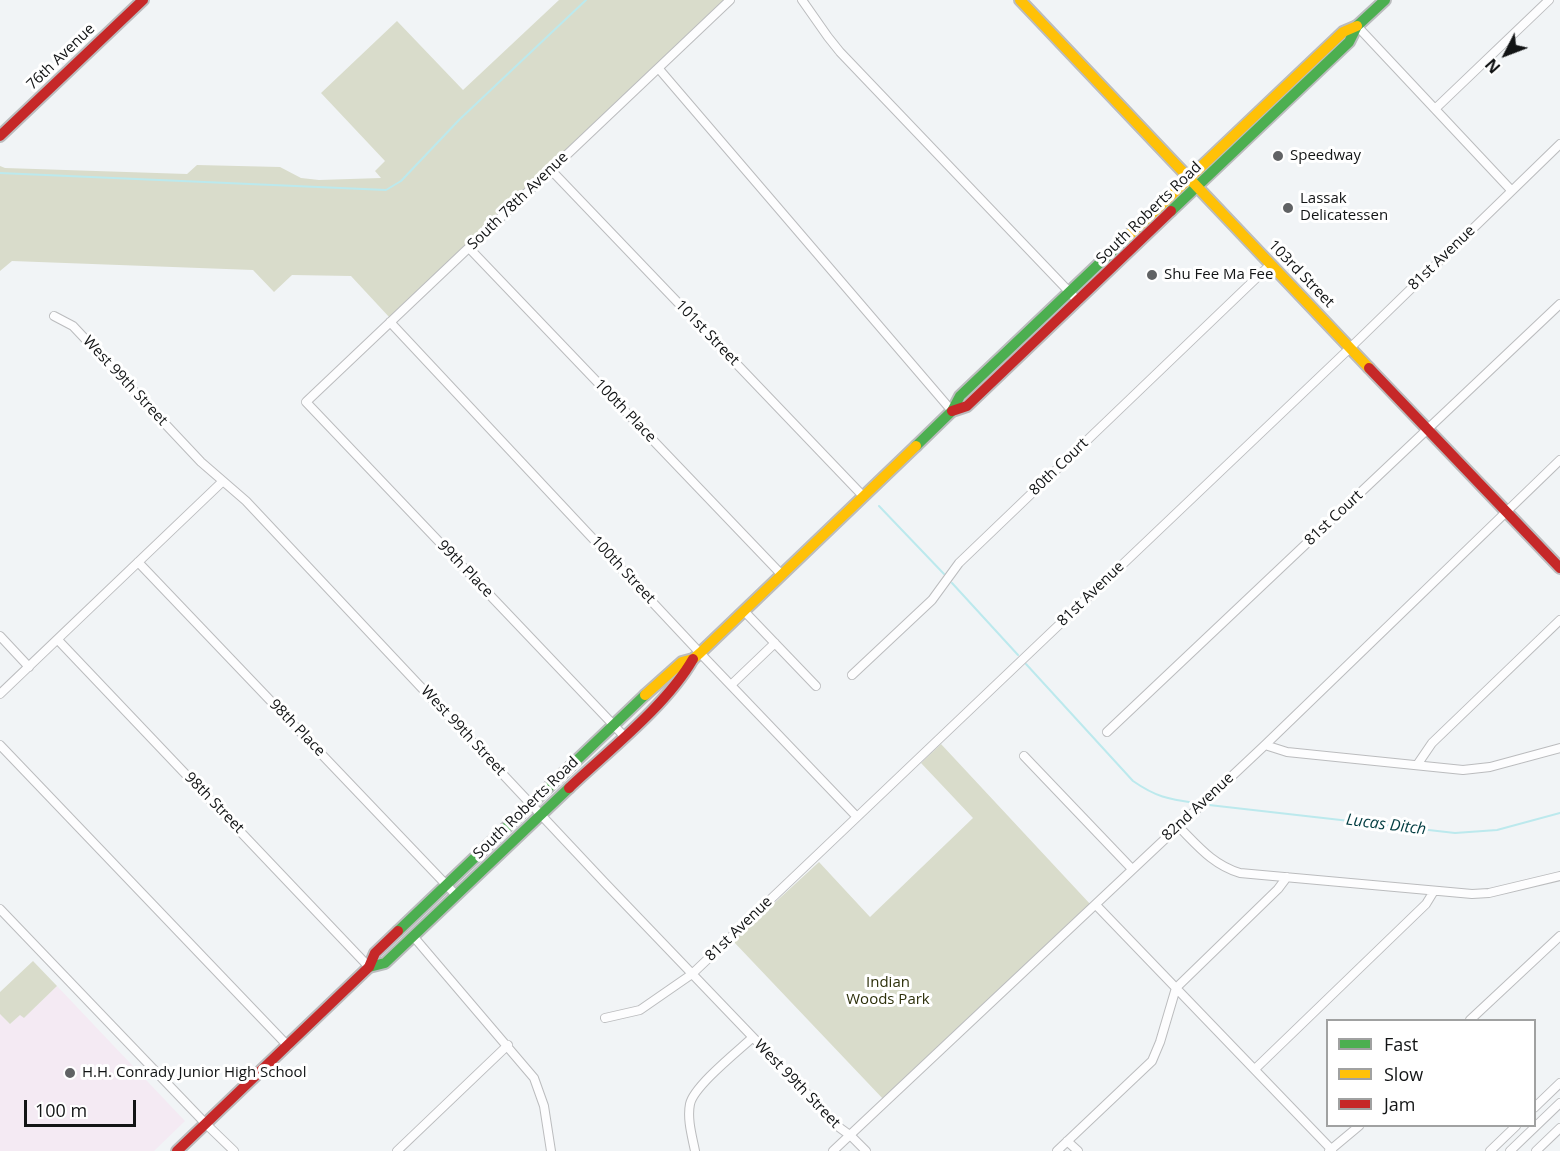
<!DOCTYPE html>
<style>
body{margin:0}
#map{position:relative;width:1560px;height:1151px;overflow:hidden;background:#f1f4f6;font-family:"Open Sans",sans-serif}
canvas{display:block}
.legend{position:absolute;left:1326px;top:1019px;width:210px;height:108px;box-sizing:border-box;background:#fff;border:2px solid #a0a1a1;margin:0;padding:8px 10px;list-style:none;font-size:18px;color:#121415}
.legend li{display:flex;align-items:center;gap:12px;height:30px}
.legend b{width:30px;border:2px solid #a0a1a1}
.north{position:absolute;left:1476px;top:24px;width:60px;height:60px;-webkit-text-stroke:4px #fff;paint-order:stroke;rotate:228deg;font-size:16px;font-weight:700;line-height:24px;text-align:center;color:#121415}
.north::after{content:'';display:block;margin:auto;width:21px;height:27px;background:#121415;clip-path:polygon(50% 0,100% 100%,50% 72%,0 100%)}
.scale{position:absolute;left:24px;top:1100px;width:112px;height:27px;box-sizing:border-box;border:3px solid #121415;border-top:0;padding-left:8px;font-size:18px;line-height:21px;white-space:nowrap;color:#121415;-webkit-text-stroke:4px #fff;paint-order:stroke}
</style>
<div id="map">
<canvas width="1560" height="1151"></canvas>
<ul class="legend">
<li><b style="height:8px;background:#4caf50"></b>Fast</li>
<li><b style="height:8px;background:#ffc107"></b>Slow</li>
<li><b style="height:8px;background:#c62828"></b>Jam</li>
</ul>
<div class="north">N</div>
<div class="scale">100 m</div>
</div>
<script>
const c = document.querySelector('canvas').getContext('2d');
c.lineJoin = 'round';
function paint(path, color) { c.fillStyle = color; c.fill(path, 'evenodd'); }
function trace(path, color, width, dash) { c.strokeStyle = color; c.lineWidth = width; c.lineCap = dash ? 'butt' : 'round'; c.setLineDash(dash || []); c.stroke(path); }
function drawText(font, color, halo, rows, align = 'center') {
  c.font = font + ' "Open Sans",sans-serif'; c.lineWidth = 6; c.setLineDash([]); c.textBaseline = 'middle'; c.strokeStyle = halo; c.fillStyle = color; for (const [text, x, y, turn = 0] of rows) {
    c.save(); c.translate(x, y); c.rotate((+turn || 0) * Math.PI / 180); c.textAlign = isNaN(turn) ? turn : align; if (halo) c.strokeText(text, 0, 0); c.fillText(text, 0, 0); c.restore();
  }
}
paint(new Path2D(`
 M57,986L185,1121L154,1151H0V1014L10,1024L20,1014L24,1018Z`), '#f4eaf3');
paint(new Path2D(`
 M559,0H725L390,318L351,276L292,275L274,292L253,270L12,261L0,271V166L5,168L187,174L197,165L280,167L301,178L319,180L381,178L375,171L385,161L321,93L397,21L463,90Z
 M941,744L1091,905L885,1101L733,941L819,862L870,917L973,818L921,763Z
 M33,961L57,986L24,1018L20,1015L10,1024L0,1014V992Z`), '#d9dccb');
trace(new Path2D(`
 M0,173L386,190L401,181L459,120L586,0
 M879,506L944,574
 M952,583L1018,655
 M1026,664L1133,781C1156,797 1168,799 1195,803
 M1209,805L1455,833L1497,830L1560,813`), '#bce9ed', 2);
const street = new Path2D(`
 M802,0L828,37L840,52L1078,301
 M1357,26L1511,190
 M659,69L952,411
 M1435,109L1549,0
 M550,169L863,496
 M469,248L781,574
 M54,316L73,326L201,462L246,501L605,883L840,1128L851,1136L866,1151
 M390,322L700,653L857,817
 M138,562L456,895
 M744,611L816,686
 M0,636L29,667
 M58,640L369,967
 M852,675L932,600L959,563L1271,264
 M731,685L775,643
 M0,694L222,482
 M1107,732L1560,304
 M624,736L306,402L730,0
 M0,745L288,1046
 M1265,745L1287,752L1463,770L1490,767L1560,748
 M1024,756L1132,869
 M1417,765L1432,743L1560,620
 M1178,826C1198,846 1213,865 1240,873L1472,894L1489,893L1560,876
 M1096,905L1332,1150
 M0,909L206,1124L234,1151
 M413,936L534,1078L544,1106L551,1151
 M605,1018L640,1010L692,974L1350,348L1560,144
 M1470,1020L1560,936
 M1255,1069L1426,904L1434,891
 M1534,1108L1560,1083
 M1067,1141L1078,1151
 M397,1151L508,1045
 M695,1151C692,1136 687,1119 690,1104C694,1086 738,1051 752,1038
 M833,1151L1265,745L1560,460
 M1057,1151L1152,1061L1160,1042L1176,988L1278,889L1287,877
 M1329,1151L1359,1126
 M1490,1151L1516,1126
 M1510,1151L1560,1103
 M1536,1151L1560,1128`);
const fast = new Path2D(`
 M1171,211L1349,42L1357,26L1385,0
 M916,446L952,411L960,396L1126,238
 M398,931L645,695
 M369,967L385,963L569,788`);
const slow = new Path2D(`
 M1020,0L1369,368
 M1126,238L1343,32L1357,26
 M645,695L682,662L693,659L700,653L916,446`);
const jam = new Path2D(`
 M0,136L143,0
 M1369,368L1560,568
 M952,411L967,406L1171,211
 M569,788C609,750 666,706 693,659
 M177,1151L369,967L375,953L398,931`);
trace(street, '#bbbcbe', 10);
trace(fast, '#bbbcbe', 14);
trace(slow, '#bbbcbe', 14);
trace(jam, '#bbbcbe', 14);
trace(street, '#fdfdfe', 8);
trace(fast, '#4caf50', 10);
trace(slow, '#ffc107', 10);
trace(jam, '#c62828', 10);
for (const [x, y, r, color] of [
 [1278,156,6,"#606264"],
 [1288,208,6,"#606264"],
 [1152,275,6,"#606264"],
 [70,1073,6,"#606264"]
]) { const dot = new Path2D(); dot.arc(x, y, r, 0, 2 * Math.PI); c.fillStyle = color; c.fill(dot); trace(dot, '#fff', 2); }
drawText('15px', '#121415', '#fff', [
 ["76th Avenue",61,57,-44],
 ["South 78th Avenue",518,201,-44],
 ["South Roberts Road",1149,213,-44],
 ["81st Avenue",1442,258,-44],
 ["103rd Street",1301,274,46],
 ["101st Street",707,333,46],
 ["West 99th Street",125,381,47],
 ["100th Place",625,411,46],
 ["80th Court",1059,467,-44],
 ["81st Court",1334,518,-43],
 ["99th Place",465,569,46],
 ["100th Street",623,570,47],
 ["81st Avenue",1091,594,-44],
 ["98th Place",297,728,46],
 ["West 99th Street",463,731,47],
 ["98th Street",214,803,46],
 ["82nd Avenue",1198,807,-43],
 ["South Roberts Road",526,808,-44],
 ["81st Avenue",739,929,-44],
 ["West 99th Street",797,1084,46]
]);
drawText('15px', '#121415', '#fff', [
 ["Speedway",1290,156],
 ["Lassak",1300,199],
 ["Delicatessen",1300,216],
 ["Shu Fee Ma Fee",1164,275],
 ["H.H. Conrady Junior High School",82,1073]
], 'left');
drawText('15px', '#2d300b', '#fff', [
 ["Indian",888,983],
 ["Woods Park",888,1000]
]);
drawText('italic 16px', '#003c40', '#fff', [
 ["Lucas Ditch",1386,825,7]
]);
</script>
